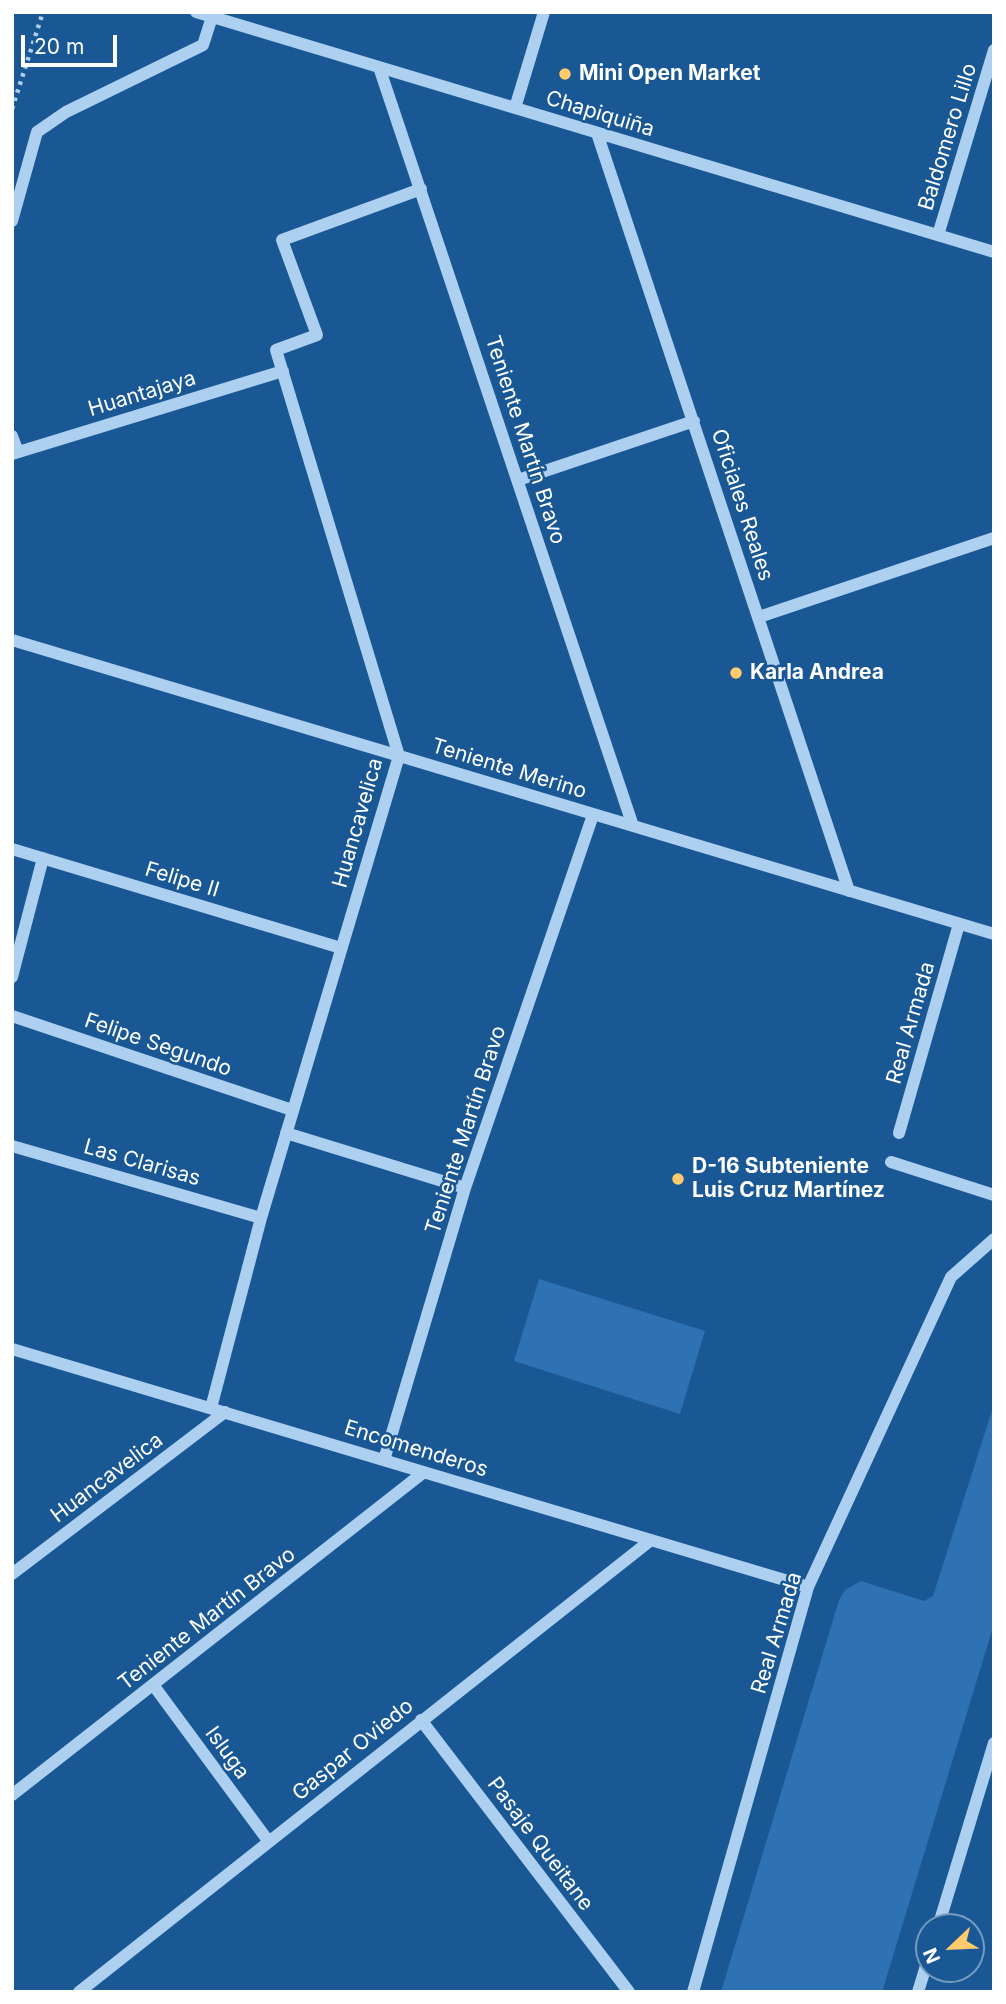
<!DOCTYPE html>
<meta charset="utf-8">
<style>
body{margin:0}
#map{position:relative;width:1006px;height:2004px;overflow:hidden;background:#1a5895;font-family:Inter,sans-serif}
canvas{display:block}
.frame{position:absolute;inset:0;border:14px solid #fff;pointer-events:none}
.north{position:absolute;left:915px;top:1913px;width:70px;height:70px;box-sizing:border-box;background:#1a5895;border:2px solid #769bbf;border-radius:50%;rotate:247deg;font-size:19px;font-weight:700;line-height:28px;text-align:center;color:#fff}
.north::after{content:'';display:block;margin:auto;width:24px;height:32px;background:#ffcb6c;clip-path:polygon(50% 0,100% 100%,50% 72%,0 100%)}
.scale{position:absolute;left:21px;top:35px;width:96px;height:32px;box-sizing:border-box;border:4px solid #fff;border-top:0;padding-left:9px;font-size:21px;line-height:24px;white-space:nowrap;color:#fff;-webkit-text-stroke:5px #1a5895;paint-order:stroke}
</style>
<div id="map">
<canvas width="1006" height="2004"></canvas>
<div class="frame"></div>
<div class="north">N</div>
<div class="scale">20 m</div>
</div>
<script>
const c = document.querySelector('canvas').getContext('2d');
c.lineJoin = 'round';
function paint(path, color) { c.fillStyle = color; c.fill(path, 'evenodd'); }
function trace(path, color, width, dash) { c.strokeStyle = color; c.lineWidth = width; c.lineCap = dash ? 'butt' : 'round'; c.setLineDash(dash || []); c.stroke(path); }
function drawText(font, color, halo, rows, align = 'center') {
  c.font = font + ' Inter,sans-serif'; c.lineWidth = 5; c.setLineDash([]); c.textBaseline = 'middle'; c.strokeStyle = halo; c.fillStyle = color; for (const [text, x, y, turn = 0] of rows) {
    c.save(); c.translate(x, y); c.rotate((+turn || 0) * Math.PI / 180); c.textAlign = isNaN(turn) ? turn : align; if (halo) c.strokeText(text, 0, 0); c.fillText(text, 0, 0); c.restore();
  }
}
paint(new Path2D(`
 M539,1279L705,1331L680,1414L514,1361Z
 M994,1404V1624L882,1992H721L839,1600L845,1590L861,1581L924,1601L933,1596Z`), '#2e72b3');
trace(new Path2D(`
 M12,109L43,12`), '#add0f0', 4.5, [3.5, 5]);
trace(new Path2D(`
 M196,12L994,252
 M379,67L633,826
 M515,108L544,12
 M597,133L849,891
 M12,221L37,132L66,112L203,45L212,17
 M938,235L994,50
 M12,436L18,452
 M12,454L283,371
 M518,480L694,421
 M759,617L994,538
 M12,640L994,934
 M12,849L341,948
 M12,977L43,858
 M12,1016L292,1110
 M286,1133L465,1188
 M899,1133L959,924
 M12,1146L261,1218
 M891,1162L994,1195
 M12,1349L808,1587
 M211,1408L261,1218L399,756L276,350L317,335L282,240L421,189
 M384,1460L465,1188L593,815
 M12,1574L225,1412
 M154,1686L269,1842
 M421,1720L629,1992
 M12,1795L424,1472
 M938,1927L994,1743
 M79,1992L651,1540
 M693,1992L808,1587L951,1277L994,1239
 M918,1992L929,1956`), '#add0f0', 12);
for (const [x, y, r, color] of [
 [565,74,7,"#ffcb6c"],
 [736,673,7,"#ffcb6c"],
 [678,1179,7,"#ffcb6c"]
]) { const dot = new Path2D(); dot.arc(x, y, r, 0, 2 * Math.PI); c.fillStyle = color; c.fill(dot); trace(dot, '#1a5895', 2.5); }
drawText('bold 21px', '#fff', '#1a5895', [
 ["Mini Open Market",579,74],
 ["Karla Andrea",750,673],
 ["D-16 Subteniente",692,1167],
 ["Luis Cruz Martínez",692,1191]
], 'left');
drawText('21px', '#fff', '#1a5895', [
 ["Chapiquiña",600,114,17],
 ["Baldomero Lillo",948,137,-73],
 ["Huantajaya",142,394,-17],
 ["Teniente Martín Bravo",525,440,72],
 ["Oficiales Reales",742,505,72],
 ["Teniente Merino",509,769,17],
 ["Huancavelica",358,823,-74],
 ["Felipe II",182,880,17],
 ["Real Armada",911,1023,-74],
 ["Felipe Segundo",158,1045,19],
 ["Teniente Martín Bravo",466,1130,-72],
 ["Las Clarisas",142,1163,16],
 ["Encomenderos",416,1449,17],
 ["Huancavelica",107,1478,-37],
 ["Teniente Martín Bravo",207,1619,-38],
 ["Real Armada",777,1633,-73],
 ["Gaspar Oviedo",353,1750,-39],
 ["Isluga",227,1753,54],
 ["Pasaje Queitane",540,1844,53]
]);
</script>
